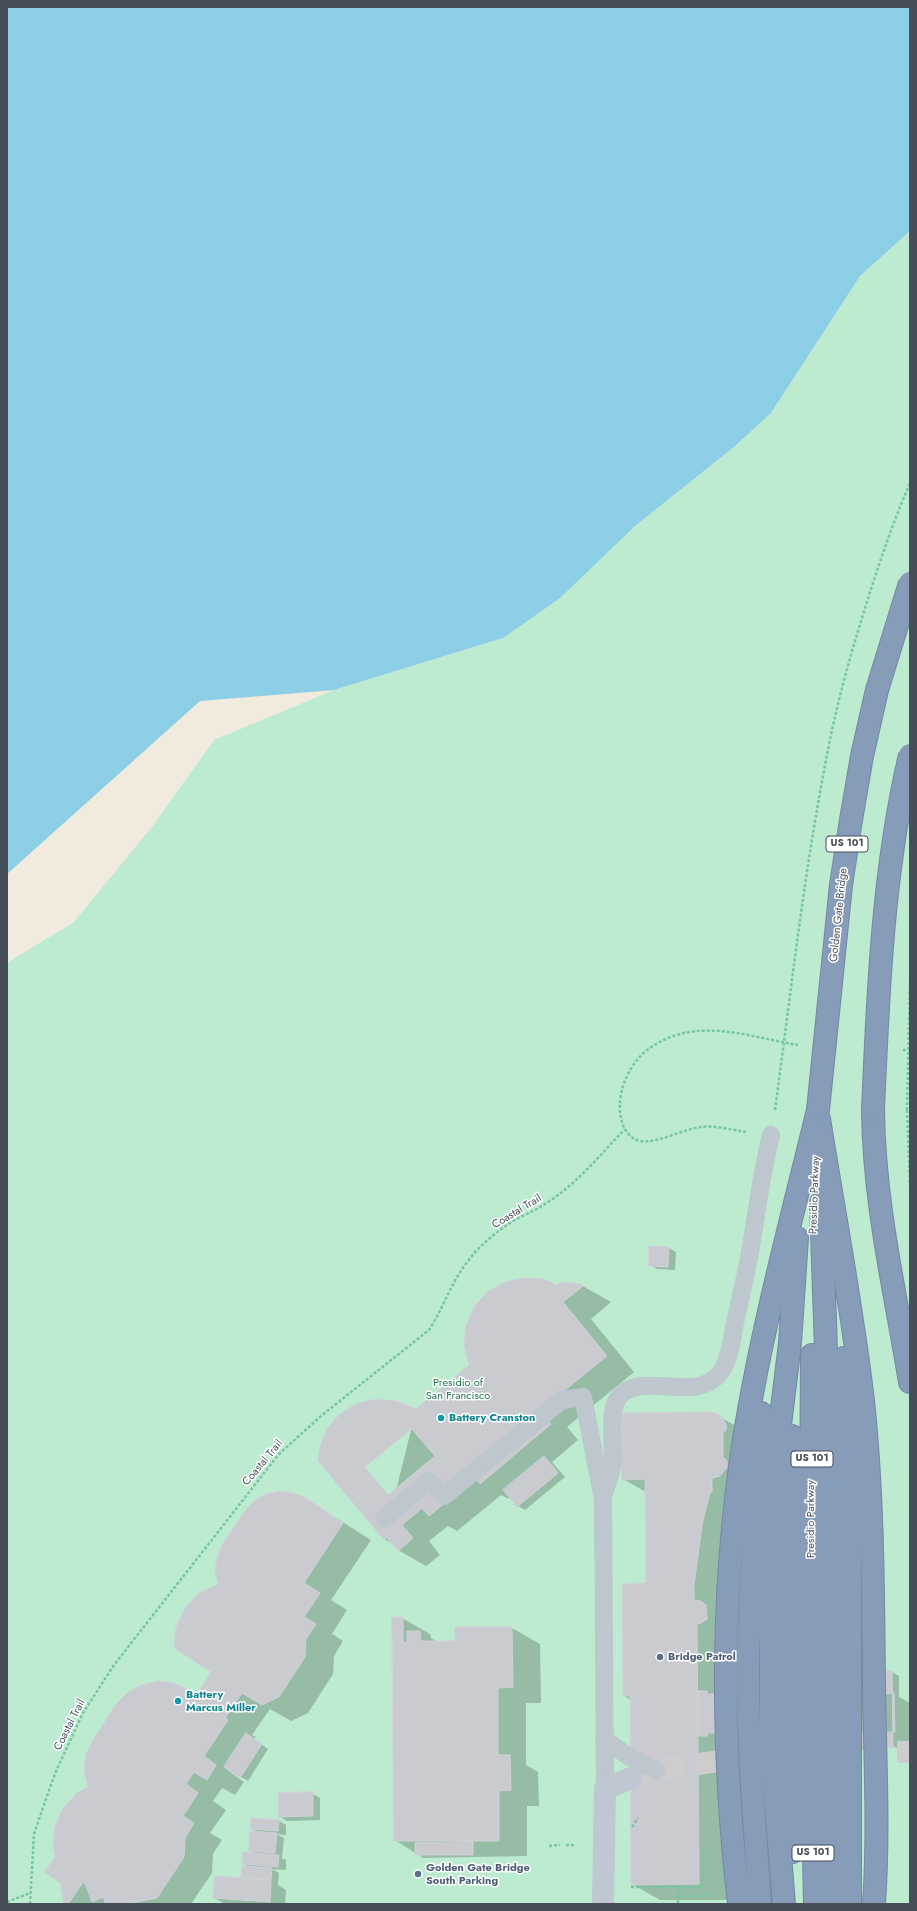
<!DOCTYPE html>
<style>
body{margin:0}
#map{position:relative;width:917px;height:1911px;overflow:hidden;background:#efecec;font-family:Jost,sans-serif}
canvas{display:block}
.frame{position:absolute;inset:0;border:8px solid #464f58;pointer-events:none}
</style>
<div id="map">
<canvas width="917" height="1911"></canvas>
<div class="frame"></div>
</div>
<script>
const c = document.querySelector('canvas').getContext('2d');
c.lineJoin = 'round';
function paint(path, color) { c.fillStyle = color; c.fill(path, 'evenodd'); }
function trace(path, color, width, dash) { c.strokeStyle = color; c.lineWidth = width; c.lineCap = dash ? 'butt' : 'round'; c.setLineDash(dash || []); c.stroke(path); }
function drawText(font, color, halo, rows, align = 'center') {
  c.font = font + ' Jost,sans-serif'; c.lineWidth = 3; c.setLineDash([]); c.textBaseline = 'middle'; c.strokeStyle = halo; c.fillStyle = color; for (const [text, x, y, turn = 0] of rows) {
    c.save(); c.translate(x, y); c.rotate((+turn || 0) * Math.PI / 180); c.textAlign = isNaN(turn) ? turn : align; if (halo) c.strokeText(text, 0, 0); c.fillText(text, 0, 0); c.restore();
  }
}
paint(new Path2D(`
 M910,231V1904H7V874L200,701L334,690L503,638L635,526L734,447L771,413L860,276Z`), '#bcebd0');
paint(new Path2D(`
 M334,690L214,740L151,828L74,922L7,963V874L200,701Z`), '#f0ebdd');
paint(new Path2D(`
 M7,7H910V231L860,276L771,413L734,447L635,526L560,598L503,638L334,690L200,701L7,874Z`), '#8ccee5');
paint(new Path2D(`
 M669,1248L676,1252L675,1270L657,1269L650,1265Z
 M581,1285L611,1302L591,1319L634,1372L567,1427L578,1440L552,1462L565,1477L525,1510L518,1506L511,1497L509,1499L501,1495L457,1531L448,1526L429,1541L440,1555L426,1566L398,1550L393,1544L384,1539L416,1410L470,1365L558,1287Z
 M712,1413L751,1434L740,1494L735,1673H740L758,1693L757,1673L871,1694H889L892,1672L899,1676V1697L910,1703V1744H900V1750L893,1746V1748L897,1750L887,1746L866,1751L859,1747L743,1759L726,1748L727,1900H660L632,1884L631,1700L624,1696L647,1584L646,1492L623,1479Z
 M306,1499L371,1540L331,1600L347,1610L332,1634L343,1641L334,1656L333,1674L308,1713L291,1721L270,1709L252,1735L256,1737L254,1739L268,1749L248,1781L233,1772L231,1773L244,1782L235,1795L222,1788L213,1801L226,1810L210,1833L222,1840L213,1854L212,1873L191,1904H66L56,1857L89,1788L197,1695L213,1672L219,1584Z
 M402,1618L430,1634L431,1638L437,1642H456V1628H512L540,1644L541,1703H526V1765L538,1772L539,1806H527V1856L423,1858L395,1840Z
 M313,1794L320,1798V1820L287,1821L279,1816Z
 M279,1821L286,1825V1835L276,1834L284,1838L282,1858L286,1860V1870L272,1869L279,1873L278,1885L286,1890L285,1904H225L214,1898L245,1879L250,1868L243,1864L256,1854L250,1851L259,1833L252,1829Z`), '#0003');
const building = new Path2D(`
 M649,1246L669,1247L668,1267L649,1266Z
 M524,1278L544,1279L557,1285L562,1282L582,1284L583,1286L563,1302L607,1356L539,1411L551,1424L480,1484L475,1478L429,1516L422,1508L402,1525L413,1538L398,1551L386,1537L384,1540L318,1461L320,1446L327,1428L341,1413L358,1403L377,1399L397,1401L416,1409L469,1365L464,1345L466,1326L474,1307L487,1292L505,1282Z
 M622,1413L712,1412L720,1415L726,1424V1430L723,1433V1457L727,1461V1467L720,1476L712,1478V1492H710L702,1525L694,1585V1600L700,1601L706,1605L707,1619L701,1623L697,1624L699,1884L631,1885L630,1696H623L622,1584L646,1583L645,1479L622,1480Z
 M412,1429L435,1456L388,1495L365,1467Z
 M544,1456L558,1473L517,1507L503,1490Z
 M280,1491L293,1493L306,1498L343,1523L304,1583L320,1593L304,1617L316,1624L306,1639L305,1657L279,1697L262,1705L242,1693L225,1718L228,1720L204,1756L216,1765L207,1780L194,1772L186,1784L198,1793L183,1816L194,1823L185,1838L184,1857L157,1898L127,1904H106L103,1897L92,1902L84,1881L68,1904H64L60,1883L44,1872L55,1857L53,1846L55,1826L63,1808L77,1793L88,1787L84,1771L86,1754L93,1740L116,1704L127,1693L141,1685L158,1681L174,1683L197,1694L211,1672L174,1648L176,1627L185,1608L199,1593L218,1584L215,1571L217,1558L222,1545L245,1511L254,1501L266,1494Z
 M392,1617H403V1642H407V1631H420L421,1641H455V1627H512L513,1687L498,1688V1755H510L511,1790L499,1791V1841H394Z
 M857,1671H864L865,1747H858Z
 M885,1671H892L893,1747H886Z
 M698,1691H707V1694L894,1693L895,1732L707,1733V1736H698Z
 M246,1733L262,1744L240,1778L224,1767Z
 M313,1792V1816L278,1817V1793Z
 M251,1818L279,1820L278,1831L251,1829Z
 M250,1831L277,1833L275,1853L249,1851Z
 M473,1842V1855H415V1843Z
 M243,1852L279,1855L278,1867L242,1864Z
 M242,1866L272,1868L271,1880L241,1878Z
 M215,1876L271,1880L270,1902L213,1898Z`);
paint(building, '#cacbd1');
trace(building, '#d0d2d8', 1);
trace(new Path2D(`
 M831,1751L910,1752
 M631,1778L656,1770L747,1757`), '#cdcdce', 22, [22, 11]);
const motorway = new Path2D(`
 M873,1110C874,1204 895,1290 910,1382
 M819,1119C834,1213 852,1307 863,1401C873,1496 873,1591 874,1686C875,1759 879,1832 874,1904
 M821,1203L830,1468L831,1805L828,1904
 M812,1355L810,1671L815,1904
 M844,1358L850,1467V1904
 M792,1436L790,1671L792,1852
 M739,1904C721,1747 720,1590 745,1433C763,1324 792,1217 818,1110
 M760,1904C755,1826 748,1749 748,1671C749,1585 758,1499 761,1413
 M784,1904L771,1747V1588L775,1484L780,1425L790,1343L797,1238`);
trace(motorway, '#7288a4', 24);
trace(new Path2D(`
 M903,1050H910
 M907,1110L910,1187
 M746,1132C732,1130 716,1125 701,1127C683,1129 657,1144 640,1141C631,1139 626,1132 623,1125C615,1102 623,1078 637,1060C648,1046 667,1037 684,1033C723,1025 760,1039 798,1045
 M632,1827L638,1818
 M566,1845H575
 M549,1846L560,1845
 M631,1887H678V1904
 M678,1887H702L703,1846
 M678,1896L710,1895
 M7,1902L30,1893
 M30,1904L34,1834L48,1793L57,1769L83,1713L114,1665L279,1454L321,1416L429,1330C444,1307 451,1282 468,1261C480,1245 496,1232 513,1221C523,1215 535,1211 545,1204C576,1185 600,1155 625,1129`), '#77c6a3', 2.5, [3, 2]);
trace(new Path2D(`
 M604,1493C607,1483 612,1472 613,1461C614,1443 606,1403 624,1392C652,1374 697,1403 721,1372C730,1359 732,1338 735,1323C740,1299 746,1275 750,1252C757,1213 761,1174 771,1135
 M384,1518L429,1481L444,1496L562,1400L583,1397L603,1499L605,1789
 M604,1739L628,1756L656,1770`), '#bec6ce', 18);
trace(new Path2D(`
 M603,1904L605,1789L631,1778`), '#bec7d2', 22);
trace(motorway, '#879cb9', 22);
const motorwayBridge = new Path2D(`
 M818,1110L841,885L851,820L862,756L877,690L910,583
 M873,1110C878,991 883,870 910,755`);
trace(motorwayBridge, '#7288a4', 24, []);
trace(new Path2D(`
 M775,1110C791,992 804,872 827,755C838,696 855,639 873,583C884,549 896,515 910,483
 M907,1110L910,979`), '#77c6a3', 2.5, [3, 2]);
trace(motorwayBridge, '#879cb9', 22);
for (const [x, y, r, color] of [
 [441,1418,4,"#0f9aa8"],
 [660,1657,4,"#5c6f8a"],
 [178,1701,4,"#0f9aa8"],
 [418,1874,4,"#5c6f8a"]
]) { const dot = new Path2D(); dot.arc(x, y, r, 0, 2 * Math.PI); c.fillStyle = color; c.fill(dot); trace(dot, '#fff', 1.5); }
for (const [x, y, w] of [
 [847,844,42],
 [812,1459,42],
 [813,1853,42]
]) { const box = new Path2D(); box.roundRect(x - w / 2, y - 8, w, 16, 3); c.fillStyle = '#fff'; c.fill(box); trace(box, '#464f58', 1); }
drawText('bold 10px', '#464f58', null, [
 ["US 101",847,844],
 ["US 101",812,1459],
 ["US 101",813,1853]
]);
drawText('11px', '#464f58', '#fff', [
 ["Golden Gate Bridge",839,915,-84],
 ["Presidio Parkway",815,1195,-88],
 ["Coastal Trail",517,1212,-31],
 ["Coastal Trail",263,1463,-50],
 ["Presidio Parkway",811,1519,-90],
 ["Coastal Trail",70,1725,-63]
]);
drawText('11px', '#1c744c', '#fff', [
 ["Presidio of",458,1383],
 ["San Francisco",458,1396]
]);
drawText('bold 11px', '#0d838f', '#fff', [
 ["Battery Cranston",449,1418],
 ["Battery",186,1695],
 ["Marcus Miller",186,1708]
], 'left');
drawText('bold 11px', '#4e5e75', '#fff', [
 ["Bridge Patrol",668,1657],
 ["Golden Gate Bridge",426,1868],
 ["South Parking",426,1881]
], 'left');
</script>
